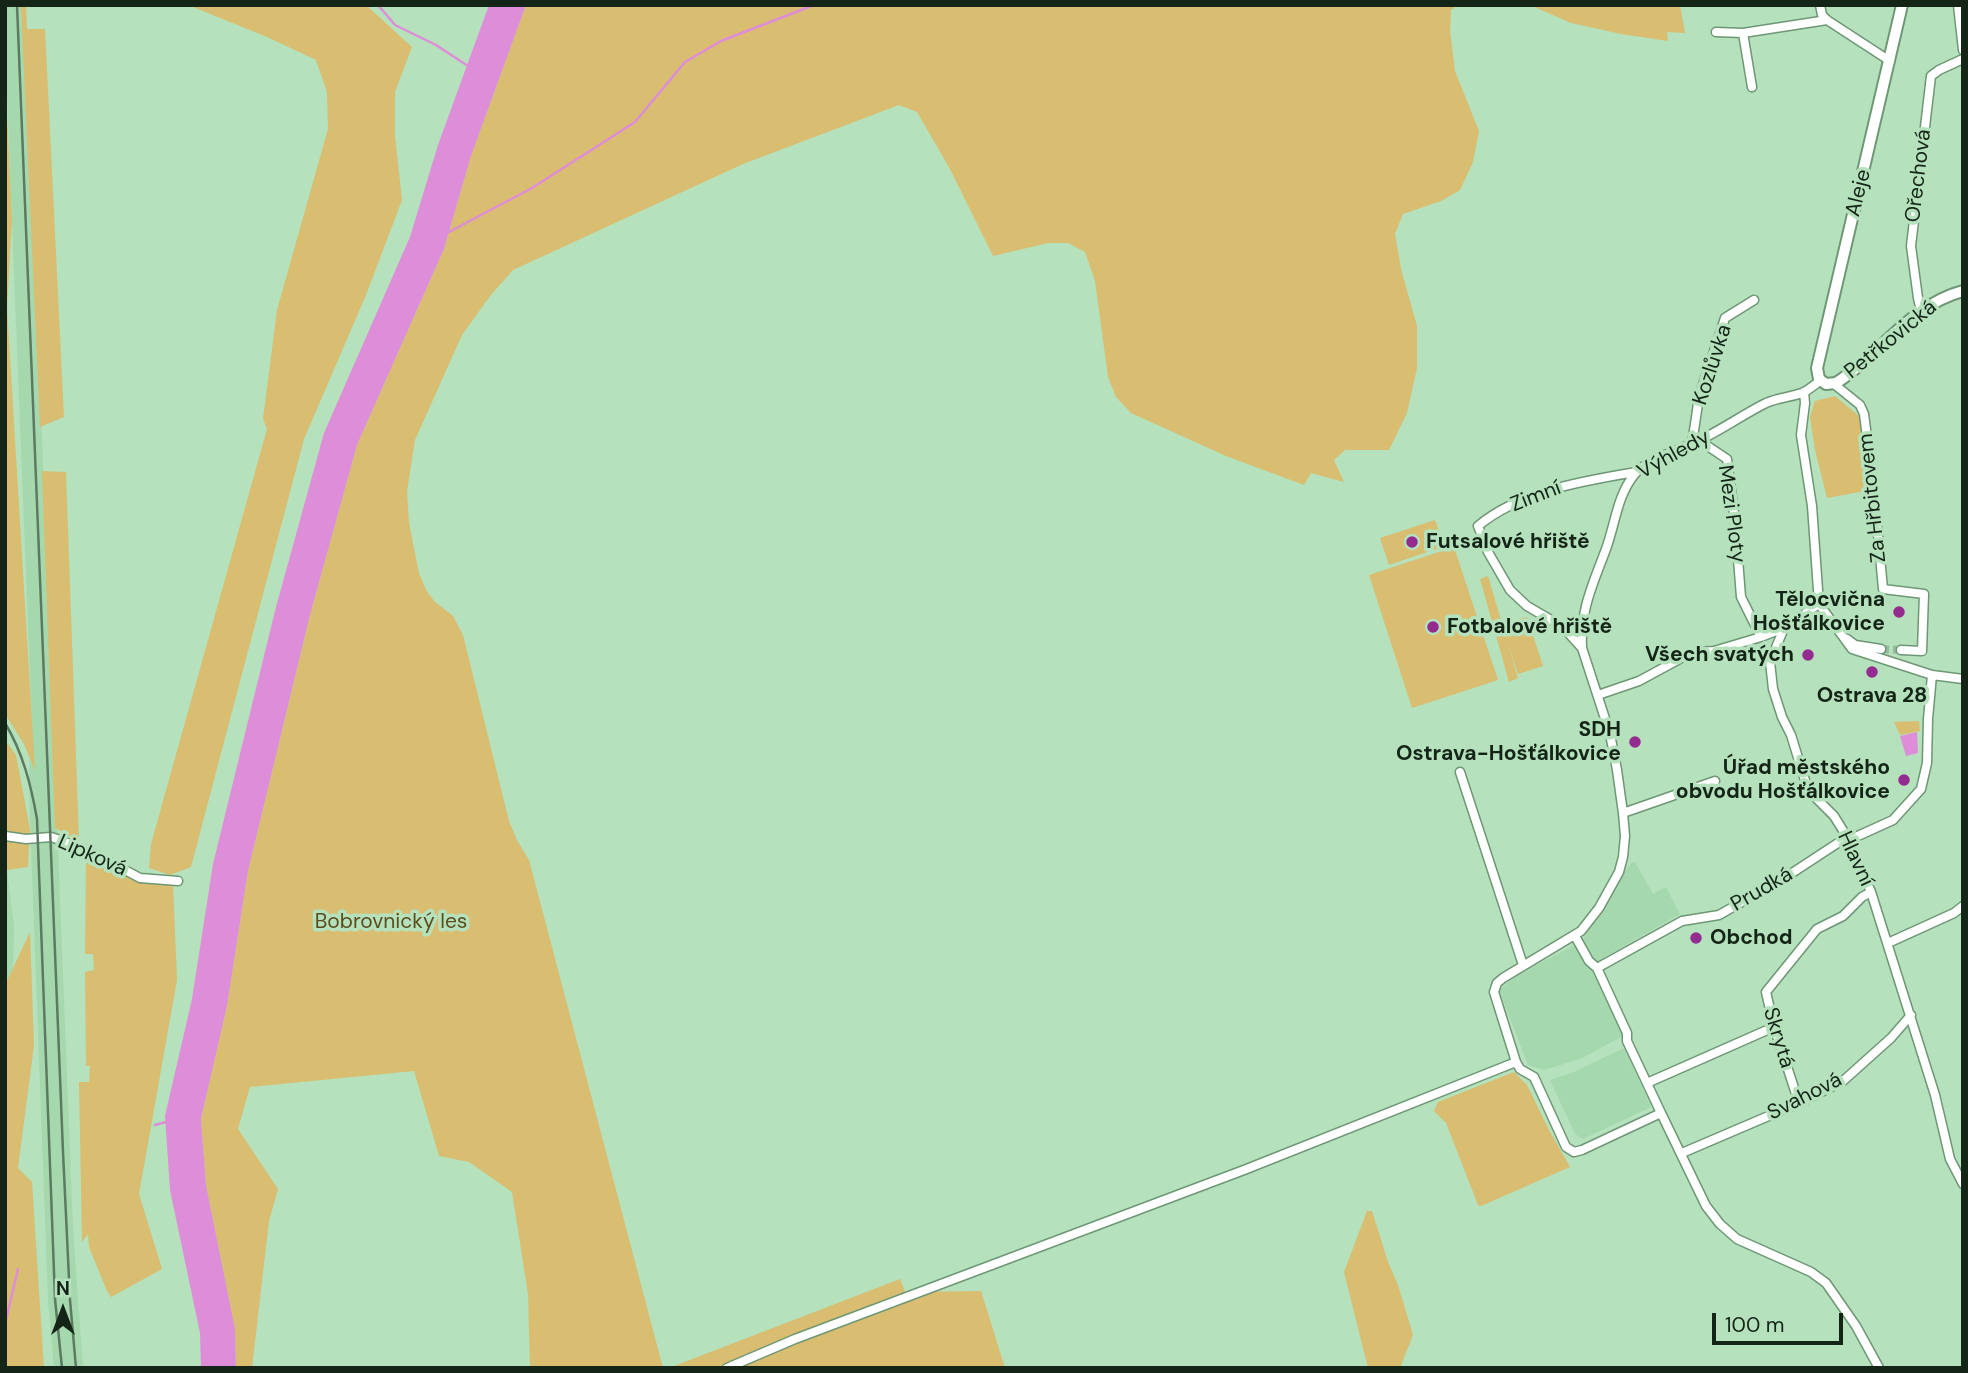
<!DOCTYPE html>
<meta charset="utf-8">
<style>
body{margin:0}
#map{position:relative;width:1968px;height:1373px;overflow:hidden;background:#b5e1bc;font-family:"DM Sans",sans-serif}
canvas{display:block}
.frame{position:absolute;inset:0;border:7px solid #142518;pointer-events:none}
.north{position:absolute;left:28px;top:1275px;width:70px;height:70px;-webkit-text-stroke:5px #b5e1bc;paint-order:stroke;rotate:0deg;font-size:19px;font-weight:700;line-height:28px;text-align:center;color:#142518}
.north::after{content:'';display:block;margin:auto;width:24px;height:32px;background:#142518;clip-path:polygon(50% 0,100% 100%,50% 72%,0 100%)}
.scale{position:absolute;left:1712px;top:1313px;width:131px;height:32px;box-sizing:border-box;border:4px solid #142518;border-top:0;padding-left:9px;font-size:21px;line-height:24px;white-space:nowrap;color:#142518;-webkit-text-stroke:5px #b5e1bc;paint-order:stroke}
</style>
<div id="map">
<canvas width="1968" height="1373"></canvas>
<div class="frame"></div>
<div class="north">N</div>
<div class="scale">100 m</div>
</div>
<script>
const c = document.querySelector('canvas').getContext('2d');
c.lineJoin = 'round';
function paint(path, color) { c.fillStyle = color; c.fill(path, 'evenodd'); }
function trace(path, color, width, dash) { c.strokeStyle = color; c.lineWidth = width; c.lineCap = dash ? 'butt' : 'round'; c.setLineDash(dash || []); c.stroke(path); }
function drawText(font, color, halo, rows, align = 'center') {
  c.font = font + ' "DM Sans",sans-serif'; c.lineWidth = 7; c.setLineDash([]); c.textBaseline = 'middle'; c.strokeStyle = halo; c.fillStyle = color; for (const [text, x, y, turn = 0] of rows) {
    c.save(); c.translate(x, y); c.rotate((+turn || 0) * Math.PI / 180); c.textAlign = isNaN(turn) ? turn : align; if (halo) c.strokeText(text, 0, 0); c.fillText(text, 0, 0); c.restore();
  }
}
paint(new Path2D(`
 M5,5H25L73,1229L83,1368H54L48,1299L30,819L29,770L32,727L5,46Z
 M1635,862L1653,894L1666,887L1680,914L1601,959L1593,973L1623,1036L1580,1059L1544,1070L1528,1065L1499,990L1518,975L1582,941L1618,881L1631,863Z
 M5,869L7,870L14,927L13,968L5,985Z
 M1624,1048L1651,1107L1583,1139L1575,1134L1550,1080L1574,1072Z`), '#a6d8ae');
paint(new Path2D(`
 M21,5H26L27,29H45L64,417L40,427Z
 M188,5H366L412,47L395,92V136L402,200L366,295L304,439L191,867L170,875L149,868L151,844L267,429L263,419L277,310L328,129L327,92L316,60L267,37Z
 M526,5H1458L1451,10L1450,31L1455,71L1479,131L1473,162L1460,190L1441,201L1403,214L1395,234L1401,269L1417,326V368L1407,413L1389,450H1345L1334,460L1344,482L1311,473L1304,485L1226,456L1131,413L1116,397L1108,377L1095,281L1085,252L1068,243H1048L993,256L950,169L917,112L899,105L743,164L513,270L490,296L462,335L415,440L407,491L409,523L419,573L426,590L434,601L453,616L463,635L509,821L517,840L529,860L663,1368H530L528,1294L512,1192L469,1162L439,1156L414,1071L250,1087L238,1129L278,1189L269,1221L252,1368H236L235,1329L206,1185L201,1119L227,1006L248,871L310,615L357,445L444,249L471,156Z
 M1530,5H1680L1685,33L1667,32L1668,41L1621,34L1571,23Z
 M5,73L12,220L7,307L35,771L24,744L5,714Z
 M1835,396L1859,416L1871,490L1827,498L1815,450L1810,417L1815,401Z
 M42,471L66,472L79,841L55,828Z
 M1435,520L1445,546L1389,565L1380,538Z
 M1454,547L1498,680L1412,708L1369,575Z
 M1488,576L1502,624L1527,617L1543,666L1518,674L1507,641L1518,678L1509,682L1480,579Z
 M1919,721L1920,731L1900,735L1894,722Z
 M5,740L16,755L30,829L28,867L7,870L5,867Z
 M86,857L140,881L173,883L177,980L139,1194L162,1269L111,1297L107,1291L89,1247L88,1234L82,1242L79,1082H89L90,1066H86L85,972L94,970L93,954H85Z
 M30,932L34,1045L18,1168L32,1182L44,1368H5V985Z
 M1514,1072L1527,1085L1549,1130L1570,1167L1481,1206L1478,1205L1446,1123L1434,1111L1438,1102Z
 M1367,1211H1372L1388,1262L1398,1285L1413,1335L1400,1368H1368L1344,1272Z
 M900,1279L905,1292L981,1291L1005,1368H669Z`), '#d9bd70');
paint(new Path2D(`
 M489,5H526L471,156L444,249L357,445L310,615L248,871L227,1006L201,1119L206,1185L235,1329L236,1368H201L200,1333L170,1190L165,1116L192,999L213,864L276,607L324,433L410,237L438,145Z
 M1917,732L1918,753L1906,756L1900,736Z`), '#de8dd8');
trace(new Path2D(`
 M378,5L395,25L436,45L468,66
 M447,233L532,188L635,122L685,62L721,41L814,5
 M155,1125L166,1122
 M5,1324L18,1269`), '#de8dd8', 2.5);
trace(new Path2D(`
 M1881,649L1901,650`), '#95bb9b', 8, [8, 4]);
const street = new Path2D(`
 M1820,5L1822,15L1827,20L1890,61
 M1958,5L1963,50
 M1716,32L1743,33
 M1752,87L1743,33L1827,20
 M1921,311L1918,298L1911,246L1931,76L1939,70L1963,59
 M1820,381C1814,385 1809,390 1802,393C1791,397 1777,398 1766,403C1742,415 1720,431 1696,442C1678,450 1646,460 1634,475C1617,496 1615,525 1606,549C1593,584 1580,610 1582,648L1610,734L1617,770L1623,813L1625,836L1623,857L1619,872L1599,908L1581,931L1503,978L1497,983L1494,992L1516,1062L1520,1069L1534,1077L1566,1147L1574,1152L1582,1150L1661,1113L1706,1206L1720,1224L1737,1239L1811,1272L1826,1283L1856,1326L1879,1368
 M1834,384L1860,405L1864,414L1874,491L1883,589L1924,594L1922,651L1901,650
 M1804,392L1805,403L1801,435L1812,506L1819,604
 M1700,441L1727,459L1735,521L1741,597L1761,637
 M1692,444L1699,397L1725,318L1754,300
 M1819,604L1852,649L1932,675L1963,679
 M1784,628L1770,662L1773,689L1782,717L1791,735L1808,790L1834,816L1847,837L1871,892L1935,1095L1950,1159L1963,1184
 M1847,639L1855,645L1881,649
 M1582,648L1563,627L1527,606L1510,590L1488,552L1478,526C1520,491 1583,481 1636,472
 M1598,695L1639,681L1687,655L1697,652L1714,651L1761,637L1784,628L1819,604
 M1460,772L1523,965
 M1623,813L1715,781
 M5,836L26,839L51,837L60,840L95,854L140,878L178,881
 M1849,840L1893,820L1921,789L1927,763L1928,719L1932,675
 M1575,936L1589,961L1597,968L1627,1033V1041L1661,1113
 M1888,943L1954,913L1963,906
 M1597,968L1682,921L1719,915L1789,875L1847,837
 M1647,1083L1774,1027
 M1799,1103L1774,1027L1766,992L1817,929L1843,916L1862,897L1871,892
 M1682,1153L1799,1103L1843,1081L1891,1038L1911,1015
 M727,1368L795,1339L1244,1170L1516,1062`);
const secondary = new Path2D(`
 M1902,5L1817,368L1819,379L1826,384L1836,383C1880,355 1910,305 1963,291`);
trace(street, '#6d9775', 11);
trace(secondary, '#6d9775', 14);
trace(street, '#fff', 8);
trace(secondary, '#fff', 10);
trace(new Path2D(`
 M17,5L63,1152L70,1300L76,1368
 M5,723C23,753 31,785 37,819L55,1299L62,1368`), '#5c7961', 2.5);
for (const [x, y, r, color] of [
 [1412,542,7,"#942c90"],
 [1899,612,7,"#942c90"],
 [1433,627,7,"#942c90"],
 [1808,655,7,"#942c90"],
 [1872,672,7,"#942c90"],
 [1635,742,7,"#942c90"],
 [1904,780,7,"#942c90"],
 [1696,938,7,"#942c90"]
]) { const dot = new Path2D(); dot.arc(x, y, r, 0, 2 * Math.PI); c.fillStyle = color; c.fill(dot); trace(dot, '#b5e1bc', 2.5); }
drawText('21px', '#142518', '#b5e1bc', [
 ["Ořechová",1919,176,-83],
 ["Aleje",1859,193,-76],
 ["Petřkovická",1891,340,-39],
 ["Kozlůvka",1713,365,-72],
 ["Výhledy",1674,455,-29],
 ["Zimní",1536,497,-21],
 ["Za Hřbitovem",1873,498,-96],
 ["Mezi Ploty",1731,514,82],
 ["Lipková",92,856,24],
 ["Hlavní",1855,859,65],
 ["Prudká",1762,890,-30],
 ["Skrytá",1778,1038,73],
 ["Svahová",1805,1097,-27]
]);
drawText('bold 21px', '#142518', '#b5e1bc', [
 ["Futsalové hřiště",1426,542,"left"],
 ["Tělocvična",1885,600],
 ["Hošťálkovice",1885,624],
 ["Fotbalové hřiště",1447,627,"left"],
 ["Všech svatých",1794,655],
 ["Ostrava 28",1872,696,"center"],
 ["SDH",1621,730],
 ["Ostrava-Hošťálkovice",1621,754],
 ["Úřad městského",1890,768],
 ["obvodu Hošťálkovice",1890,792],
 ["Obchod",1710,938,"left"]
], 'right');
drawText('21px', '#5d4c1e', '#b5e1bc', [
 ["Bobrovnický les",391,922]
]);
</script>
